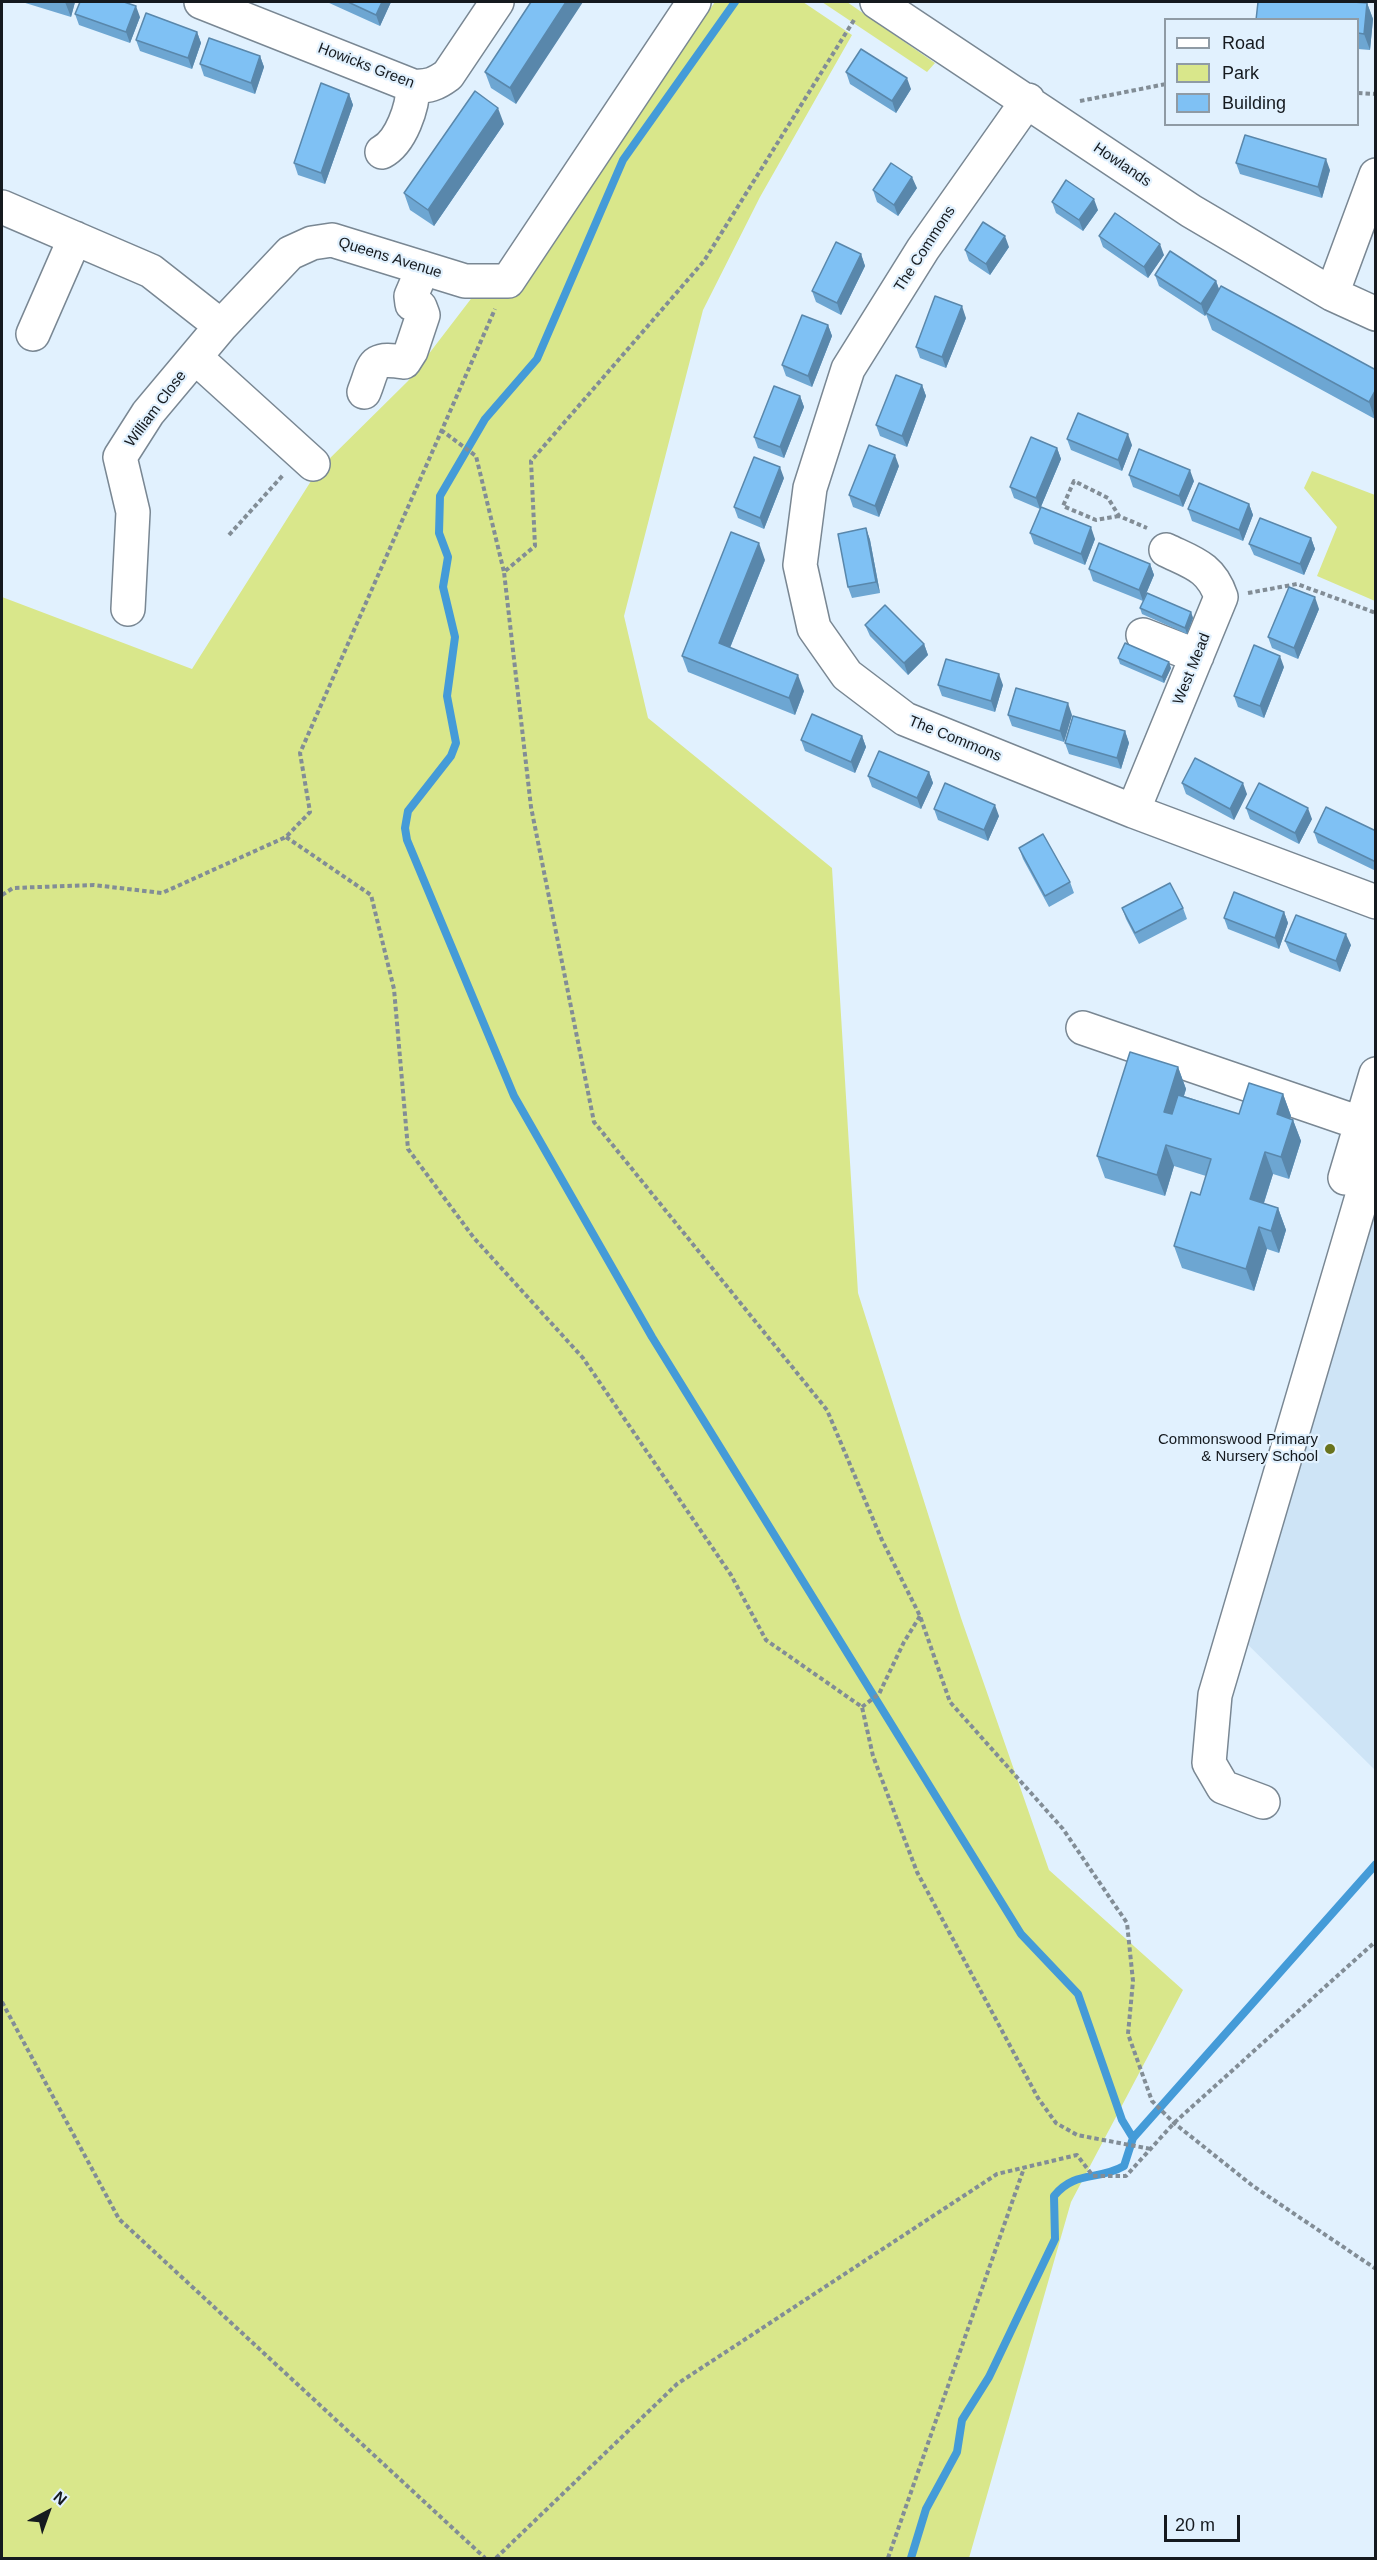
<!DOCTYPE html>
<style>
body{margin:0}
#map{position:relative;width:1377px;height:2560px;overflow:hidden;background:#e1f1fe;font-family:Helvetica,sans-serif}
canvas{display:block}
.frame{position:absolute;inset:0;border:3px solid #151a1f;pointer-events:none}
.legend{position:absolute;left:1164px;top:18px;width:195px;height:108px;box-sizing:border-box;background:#e1f1fe;border:2px solid #8f9ba5;margin:0;padding:8px 10px;list-style:none;font-size:18px;color:#151a1f}
.legend li{display:flex;align-items:center;gap:12px;height:30px}
.legend b{width:30px;border:2px solid #8f9ba5}
.north{position:absolute;left:18px;top:2482px;width:60px;height:60px;-webkit-text-stroke:4px #e1f1fe;paint-order:stroke;rotate:41deg;font-size:16px;font-weight:700;line-height:24px;text-align:center;color:#151a1f}
.north::after{content:'';display:block;margin:auto;width:21px;height:27px;background:#151a1f;clip-path:polygon(50% 0,100% 100%,50% 72%,0 100%)}
.scale{position:absolute;left:1164px;top:2515px;width:76px;height:27px;box-sizing:border-box;border:3px solid #151a1f;border-top:0;padding-left:8px;font-size:18px;line-height:21px;white-space:nowrap;color:#151a1f;-webkit-text-stroke:4px #e1f1fe;paint-order:stroke}
</style>
<div id="map">
<canvas width="1377" height="2560"></canvas>
<div class="frame"></div>
<ul class="legend">
<li><b style="height:8px;background:#fff"></b>Road</li>
<li><b style="height:16px;background:#d9e78b"></b>Park</li>
<li><b style="height:16px;background:#7fc1f4"></b>Building</li>
</ul>
<div class="north">N</div>
<div class="scale">20 m</div>
</div>
<script>
const c = document.querySelector('canvas').getContext('2d');
c.lineJoin = 'round';
function paint(path, color) { c.fillStyle = color; c.fill(path, 'evenodd'); }
function trace(path, color, width, dash) { c.strokeStyle = color; c.lineWidth = width; c.lineCap = dash ? 'butt' : 'round'; c.setLineDash(dash || []); c.stroke(path); }
function drawText(font, color, halo, rows, align = 'center') {
  c.font = font + ' Helvetica,sans-serif'; c.lineWidth = 4.5; c.setLineDash([]); c.textBaseline = 'middle'; c.strokeStyle = halo; c.fillStyle = color; for (const [text, x, y, turn = 0] of rows) {
    c.save(); c.translate(x, y); c.rotate((+turn || 0) * Math.PI / 180); c.textAlign = isNaN(turn) ? turn : align; if (halo) c.strokeText(text, 0, 0); c.fillText(text, 0, 0); c.restore();
  }
}
paint(new Path2D(`
 M1375,1137V1770L1232,1629Z`), '#cee4f6');
paint(new Path2D(`
 M715,2H803L852,35L760,197L703,310L624,616L648,718L832,868L858,1293L961,1618L1049,1870L1183,1990L1071,2202L969,2558H2V597L192,669L318,470L408,381L477,291L513,290Z
 M822,2H847L935,63L927,72Z
 M1312,471L1375,495V601L1317,576L1337,527L1304,488Z`), '#d9e78b');
trace(new Path2D(`
 M735,2L623,160L537,359L485,419L440,496L439,533L448,557L443,587L455,637L447,696L456,743L451,756L408,811L405,828L407,840L514,1096L652,1337L1021,1934L1078,1994L1122,2120L1133,2138
 M911,2558L926,2509L957,2452L962,2420L989,2377L1055,2239L1054,2196C1075,2170 1098,2181 1124,2166L1133,2138L1376,1864`), '#449bd8', 8);
const minor = new Path2D(`
 M201,2L413,86C428,87 436,84 448,75L497,2
 M877,2L1191,211L1332,294L1376,314
 M1028,100L923,249L848,369L810,488L800,565L814,628L847,675L905,719L1133,811L1376,902
 M382,152C401,142 413,107 413,86
 M2,207L151,271L221,326L290,253L312,243L332,240L465,281H508L694,2
 M1332,294L1376,175
 M33,334L75,238
 M195,357L313,464
 M364,392C375,364 370,357 404,362L411,351L423,315L420,307L412,304L411,296L423,268
 M128,609L133,512L120,457L148,413L221,326
 M1143,635L1197,656
 M1133,811L1221,597C1211,567 1193,563 1166,550
 M1083,1028L1360,1123
 M1345,1178L1376,1074
 M1263,1802L1223,1787L1209,1763L1215,1695L1376,1149`);
trace(minor, '#798793', 36);
trace(new Path2D(`
 M854,20L704,261L531,461L535,546L504,572L531,807L594,1122L827,1410L881,1538L920,1616L950,1702L1063,1829L1127,1923L1133,1981L1128,2034L1152,2101L1174,2123L1253,2186L1376,2269
 M1358,93L1376,94
 M1080,101L1166,84
 M441,430L476,456L504,572
 M1119,516L1096,520L1063,506L1074,481L1108,498L1119,516L1147,528
 M229,535L284,474
 M1248,593L1297,584L1376,613
 M286,837L371,895L394,989L408,1149L474,1238L583,1358L731,1575L766,1640L862,1707L873,1756L917,1872L1038,2098L1056,2123L1077,2135L1151,2149
 M2,895L13,888L94,885L162,893L286,837L310,812L300,753L495,309
 M862,1707L879,1694L904,1642L920,1616
 M2,2002L119,2219L485,2558
 M496,2558L677,2384L997,2174L1077,2155L1093,2176H1126L1174,2123L1376,1941
 M888,2558L1024,2168`), '#828d96', 4, [4.5, 3]);
trace(minor, '#fff', 33);
paint(new Path2D(`
 M22,2H75L71,17Z
 M327,2H391L380,26Z
 M531,2L516,104L491,88L485,72Z
 M1367,3L1373,19L1370,50L1358,49V20Z
 M75,14L140,17L130,43L79,25Z
 M197,32L201,43L192,69L140,51L136,40Z
 M260,56L264,67L255,94L204,76L200,64Z
 M846,72L911,89L896,113L850,84Z
 M349,94L353,105L325,184L298,175L294,163Z
 M504,124L434,226L410,210L404,193Z
 M1236,163L1330,170L1322,198L1240,174Z
 M917,188L898,216L877,202L873,190Z
 M1052,202L1098,210L1083,231L1056,213Z
 M1099,236L1164,255L1148,278L1103,247Z
 M1009,247L990,275L969,261L965,250Z
 M861,254L865,266L841,315L816,302L812,291Z
 M1155,275L1216,281L1219,289L1376,370L1375,419L1212,330L1206,314L1205,316L1159,286Z
 M966,318L946,368L920,358L916,347Z
 M828,325L832,336L812,387L786,376L782,365Z
 M922,385L926,396L907,447L880,436L876,425Z
 M800,396L804,407L784,458L758,448L754,437Z
 M1067,439L1132,445L1122,471L1071,450Z
 M1057,448L1061,459L1040,509L1014,498L1010,487Z
 M899,466L879,517L853,507L849,495Z
 M1129,475L1194,481L1183,507L1133,487Z
 M784,478L764,529L738,518L734,507Z
 M1249,504L1253,515L1243,541L1192,521L1188,509Z
 M866,528L870,540L880,593L852,598L848,587Z
 M1030,533L1095,539L1085,565L1034,544Z
 M1311,538L1315,549L1304,575L1254,555L1249,544Z
 M765,560L730,648L804,691L795,715L688,672L682,656Z
 M1150,564L1154,575L1143,601L1093,581L1089,569Z
 M1140,608L1191,612L1193,618L1187,634L1142,614Z
 M1319,609L1298,659L1272,648L1268,637Z
 M865,625L924,644L928,655L908,675L870,636Z
 M1118,658L1171,668L1164,683L1120,664Z
 M1284,667L1264,718L1238,707L1234,696Z
 M938,685H1003L995,712L942,696Z
 M1008,715H1072L1064,742L1012,726Z
 M1125,731L1129,743L1121,769L1069,754L1065,743Z
 M862,736L866,747L855,773L805,751L801,740Z
 M929,772L933,783L921,809L872,787L868,776Z
 M1182,783L1247,794L1234,820L1186,794Z
 M1246,808L1312,819L1299,844L1250,819Z
 M934,809L999,816L988,841L938,820Z
 M1376,831V871L1318,843L1314,832Z
 M1019,848L1070,882L1074,893L1049,907L1023,859Z
 M1122,908H1183L1187,919L1139,944L1126,919Z
 M1284,912L1288,923L1279,949L1228,929L1224,918Z
 M1285,941L1351,945L1340,972L1290,952Z
 M1178,1067L1186,1089L1184,1096L1239,1114L1283,1094L1291,1116L1290,1119L1293,1120L1301,1141L1289,1179L1273,1174L1264,1203L1278,1208L1286,1230L1279,1253L1267,1249L1254,1291L1182,1268L1174,1246L1200,1195L1206,1176L1174,1166L1165,1196L1105,1178L1097,1156Z`), '#6da6d2');
paint(new Path2D(`
 M65,2H75L71,17Z
 M382,2H391L380,26L376,15Z
 M566,2H583L516,104L510,88Z
 M1367,3L1373,19L1370,50L1364,34Z
 M136,6L140,17L130,43L126,32Z
 M197,32L201,43L192,69L188,58Z
 M260,56L264,67L255,94L251,83Z
 M907,78L911,89L896,113L892,101Z
 M349,94L353,105L325,184L321,173Z
 M498,108L504,124L434,226L428,210Z
 M1326,159L1330,170L1322,198L1318,187Z
 M912,177L917,188L898,216L894,205Z
 M1094,199L1098,210L1083,231L1079,220Z
 M1005,236L1009,247L990,275L986,264Z
 M1160,244L1164,255L1148,278L1144,267Z
 M861,254L865,266L841,315L837,303Z
 M1216,281L1220,292L1205,316L1201,304Z
 M962,306L966,318L946,368L942,357Z
 M828,325L832,336L812,387L808,376Z
 M922,385L926,396L907,447L902,436Z
 M1376,389V417L1375,419L1369,402Z
 M800,396L804,407L784,458L780,447Z
 M1128,434L1132,445L1122,471L1118,460Z
 M1057,448L1061,459L1040,509L1036,498Z
 M895,455L899,466L879,517L875,506Z
 M780,467L784,478L764,529L760,518Z
 M1190,470L1194,481L1183,507L1179,496Z
 M1249,504L1253,515L1243,541L1239,530Z
 M1091,527L1095,539L1085,565L1081,554Z
 M866,528L870,540L880,593L876,582Z
 M1311,538L1315,549L1304,575L1300,564Z
 M759,543L765,560L725,660L719,643Z
 M1150,564L1154,575L1143,601L1139,590Z
 M1315,597L1319,609L1298,659L1294,648Z
 M1191,612L1193,618L1187,634L1185,628Z
 M924,644L928,655L908,675L904,663Z
 M1280,656L1284,667L1264,718L1260,706Z
 M1169,662L1171,668L1164,683L1162,677Z
 M999,674L1003,685L995,712L991,701Z
 M798,675L804,691L795,715L789,698Z
 M1068,703L1072,715L1064,742L1060,731Z
 M1125,731L1129,743L1121,769L1117,758Z
 M862,736L866,747L855,773L851,762Z
 M929,772L933,783L921,809L917,798Z
 M1243,783L1247,794L1234,820L1230,809Z
 M995,805L999,816L988,841L984,830Z
 M1308,808L1312,819L1299,844L1295,833Z
 M1284,912L1288,923L1279,949L1275,938Z
 M1346,934L1351,945L1340,972L1336,961Z
 M1178,1067L1186,1089L1172,1133L1164,1112Z
 M1283,1094L1291,1116L1284,1136L1277,1114Z
 M1293,1120L1301,1141L1289,1179L1281,1157Z
 M1166,1145L1174,1166L1165,1196L1157,1175Z
 M1265,1152L1273,1174L1258,1221L1250,1199Z
 M1278,1208L1286,1230L1279,1253L1271,1231Z
 M1259,1227L1267,1249L1254,1291L1246,1269Z`), '#5987ab');
const building = new Path2D(`
 M80,2H124L136,6L126,32L75,14Z
 M348,2H382L376,15Z
 M531,2H566L510,88L485,72Z
 M1258,2H1353L1367,3L1364,34L1358,33V20H1256Z
 M146,13L197,32L188,58L136,40Z
 M209,38L260,56L251,83L200,64Z
 M861,49L907,78L892,101L846,72Z
 M321,83L349,94L321,173L294,163Z
 M475,91L498,108L428,210L404,193Z
 M1245,135L1326,159L1318,187L1236,163Z
 M891,163L912,177L894,205L873,190Z
 M1066,180L1094,199L1079,220L1052,202Z
 M1115,213L1160,244L1144,267L1099,236Z
 M983,222L1005,236L986,264L965,250Z
 M836,242L861,254L837,303L812,291Z
 M1170,251L1216,281L1201,304L1155,275Z
 M1221,286L1376,370V389L1369,402L1206,313Z
 M935,296L962,306L942,357L916,347Z
 M802,315L828,325L808,376L782,365Z
 M896,375L922,385L902,436L876,425Z
 M774,386L800,396L780,447L754,437Z
 M1078,413L1128,434L1118,460L1067,439Z
 M1031,437L1057,448L1036,498L1010,487Z
 M869,445L895,455L875,506L849,495Z
 M1139,449L1190,470L1179,496L1129,475Z
 M754,457L780,467L760,518L734,507Z
 M1199,483L1249,504L1239,530L1188,509Z
 M1041,507L1091,527L1081,554L1030,533Z
 M1260,518L1311,538L1300,564L1249,544Z
 M866,528L876,582L848,587L838,534Z
 M731,532L759,543L719,643L798,675L789,698L682,656Z
 M1099,543L1150,564L1139,590L1089,569Z
 M1289,587L1315,597L1294,648L1268,637Z
 M1147,593L1191,612L1185,628L1140,608Z
 M885,605L924,644L904,663L865,625Z
 M1125,643L1169,662L1162,677L1118,658Z
 M1254,645L1280,656L1260,706L1234,696Z
 M946,659L999,674L991,701L938,685Z
 M1016,688L1068,703L1060,731L1008,715Z
 M812,714L862,736L851,762L801,740Z
 M1073,716L1125,731L1117,758L1065,743Z
 M879,751L929,772L917,798L868,776Z
 M1195,758L1243,783L1230,809L1182,783Z
 M945,783L995,805L984,830L934,809Z
 M1259,783L1308,808L1295,833L1246,808Z
 M1326,807L1376,831V862L1314,832Z
 M1043,834L1070,882L1045,896L1019,848Z
 M1170,883L1183,908L1135,933L1122,908Z
 M1234,892L1284,912L1275,938L1224,918Z
 M1296,915L1346,934L1336,961L1285,941Z
 M1130,1052L1178,1067L1164,1112L1172,1114L1178,1095L1239,1114L1249,1083L1283,1094L1277,1114L1293,1120L1281,1157L1265,1152L1250,1199L1278,1208L1271,1231L1259,1227L1246,1269L1174,1246L1191,1192L1200,1195L1211,1159L1166,1145L1157,1175L1097,1156Z`);
paint(building, '#7fc1f4');
trace(building, '#5987ab', 1.5);
for (const [x, y, r, color] of [
 [1330,1449,6,"#69731d"]
]) { const dot = new Path2D(); dot.arc(x, y, r, 0, 2 * Math.PI); c.fillStyle = color; c.fill(dot); trace(dot, '#e1f1fe', 2); }
drawText('15px', '#151a1f', '#e1f1fe', [
 ["Howicks Green",366,66,21],
 ["Howlands",1122,165,34],
 ["The Commons",925,249,-57],
 ["Queens Avenue",390,258,17],
 ["William Close",156,409,-53],
 ["West Mead",1192,669,-68],
 ["The Commons",955,739,22]
]);
drawText('15px', '#151a1f', '#e1f1fe', [
 ["Commonswood Primary",1318,1440],
 ["& Nursery School",1318,1457]
], 'right');
</script>
